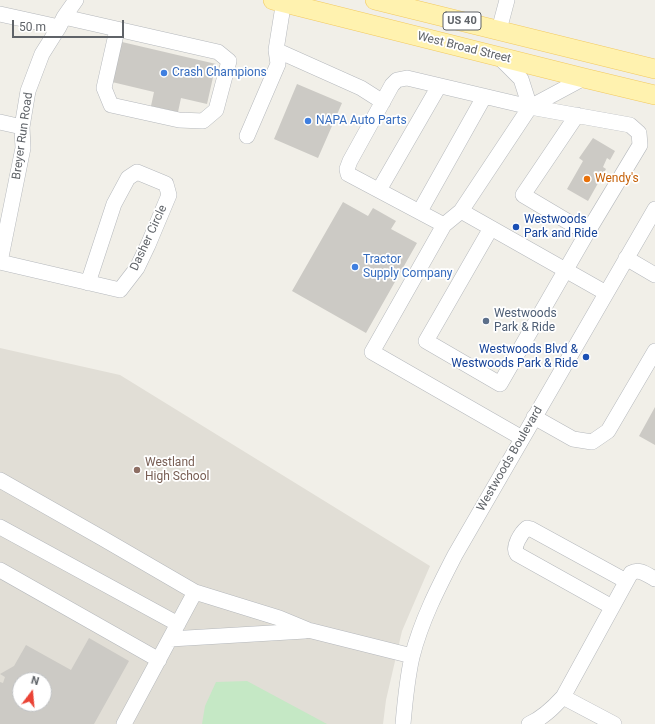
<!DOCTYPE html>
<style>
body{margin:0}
#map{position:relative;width:655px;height:724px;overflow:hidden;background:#f1efe8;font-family:Roboto,sans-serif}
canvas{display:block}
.north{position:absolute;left:12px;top:672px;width:40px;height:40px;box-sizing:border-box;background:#fff;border:1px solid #bfc1c3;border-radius:50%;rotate:16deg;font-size:11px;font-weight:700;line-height:16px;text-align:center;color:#5f6368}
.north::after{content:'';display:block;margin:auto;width:14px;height:18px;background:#ea4335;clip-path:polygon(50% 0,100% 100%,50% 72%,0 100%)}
.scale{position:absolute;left:12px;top:20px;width:112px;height:18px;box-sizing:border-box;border:2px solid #5f6368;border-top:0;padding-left:5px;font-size:12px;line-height:14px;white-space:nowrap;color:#5f6368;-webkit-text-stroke:3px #fff;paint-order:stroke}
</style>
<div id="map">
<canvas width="655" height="724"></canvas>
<div class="north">N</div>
<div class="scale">50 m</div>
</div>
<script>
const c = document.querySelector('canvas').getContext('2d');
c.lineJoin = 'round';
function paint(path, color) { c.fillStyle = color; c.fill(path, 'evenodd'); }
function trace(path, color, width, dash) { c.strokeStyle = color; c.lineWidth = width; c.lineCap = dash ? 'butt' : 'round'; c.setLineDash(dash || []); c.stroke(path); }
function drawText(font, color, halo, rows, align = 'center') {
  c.font = font + ' Roboto,sans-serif'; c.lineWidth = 3.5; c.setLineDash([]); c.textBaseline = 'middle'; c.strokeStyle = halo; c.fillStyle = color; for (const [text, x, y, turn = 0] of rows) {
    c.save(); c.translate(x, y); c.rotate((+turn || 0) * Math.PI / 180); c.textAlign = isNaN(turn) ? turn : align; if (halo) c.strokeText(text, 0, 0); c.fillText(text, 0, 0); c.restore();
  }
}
paint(new Path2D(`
 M0,348L120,375L430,566L402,631L386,700L383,724H0ZM20,680H44V704H20Z`), '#e1ded6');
paint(new Path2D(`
 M247,681L327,724H202L205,706L216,682Z`), '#c5e8c5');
paint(new Path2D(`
 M122,42L216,64L207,104L181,98L178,112L151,106L154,92L112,82Z
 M297,84L342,103L318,158L274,139Z
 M593,138L615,151L610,160L607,158L603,167L606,169L588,201L567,189L583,161L579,158Z
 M343,202L368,216L373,208L396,221L391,229L417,243L366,333L292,291Z
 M655,407V445L639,436Z
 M89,638L129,661L94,724H0V682L3,683L5,677L0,674L14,666L26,645L71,670ZM20,680H44V704H20Z`), '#cccac5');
const minor = new Path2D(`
 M0,14L59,27
 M64,17L218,52L229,61L216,110L203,121L179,120L111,105L104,88L117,30
 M499,30L507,0
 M276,50L361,88L383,102
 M498,56L521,79L530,107
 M0,122L22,127
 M247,136L278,64L276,50L284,0
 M379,190L439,86
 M420,211L484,97
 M461,211L606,293
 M444,225L348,174L347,169L350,161L392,85L397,80L407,78L530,107L630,125L639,133L640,145L587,233L523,195L577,115
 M491,228L426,341L500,384L587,233
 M626,258L655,275
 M0,262L120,290L137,268L148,245L169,195L166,184L137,172L128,178L114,204L88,283
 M0,262L23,148L22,127L28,91L42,54L59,27L64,17L76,0
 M534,417L573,439L592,442L608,431L655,351
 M522,438L372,352L444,225L461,211L530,107L584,78
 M0,480L102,538L195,592L279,618L308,630L412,656
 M0,527L178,624
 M0,570L159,660
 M612,607L517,554C512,547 521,533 527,528L531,529L626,581
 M170,639L305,631
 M563,697L614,724
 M124,724L195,592
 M403,724C405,701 407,679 412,657C421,621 438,588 455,555L655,209
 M529,724C543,718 553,708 563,697L631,573C640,568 647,575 655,579`);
const major = new Path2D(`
 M273,0L584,78L655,95
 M375,0L655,69`);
trace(minor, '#b5b8bc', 16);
trace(major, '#f2c960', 20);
trace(minor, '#fff', 15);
trace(major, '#fff2af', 19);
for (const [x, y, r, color] of [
 [164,73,4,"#3f7fe0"],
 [308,121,4,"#3f7fe0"],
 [587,179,4,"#e8710a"],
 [516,227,4,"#1a4fb4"],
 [355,267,4,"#3f7fe0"],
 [486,321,4,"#5c6f8a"],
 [586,357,4,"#1a4fb4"],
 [137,470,4,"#8d6e63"]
]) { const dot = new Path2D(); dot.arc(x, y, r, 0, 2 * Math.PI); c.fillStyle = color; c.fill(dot); trace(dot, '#fff', 1.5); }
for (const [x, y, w] of [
 [462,21,38]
]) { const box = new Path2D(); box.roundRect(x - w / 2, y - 9, w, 18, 3); c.fillStyle = '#fff'; c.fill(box); trace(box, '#5f6368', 1); }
drawText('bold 11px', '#5f6368', null, [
 ["US 40",462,21]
]);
drawText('12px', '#5f6368', '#fff', [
 ["West Broad Street",464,48,14],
 ["Breyer Run Road",23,136,-82],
 ["Dasher Circle",149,238,-65],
 ["Westwoods Boulevard",510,459,-60]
]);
drawText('12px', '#366cbe', '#fff', [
 ["Crash Champions",172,73],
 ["NAPA Auto Parts",316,121],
 ["Tractor",363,260],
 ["Supply Company",363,274]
], 'left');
drawText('12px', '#c56008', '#fff', [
 ["Wendy's",595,179]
], 'left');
drawText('12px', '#164399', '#fff', [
 ["Westwoods",524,220],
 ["Park and Ride",524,234],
 ["Westwoods Blvd &",578,350,"right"],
 ["Westwoods Park & Ride",578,364,"right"]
], 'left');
drawText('12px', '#4e5e75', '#fff', [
 ["Westwoods",494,314],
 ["Park & Ride",494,328]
], 'left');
drawText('12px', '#785e54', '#fff', [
 ["Westland",145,463],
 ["High School",145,477]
], 'left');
</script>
